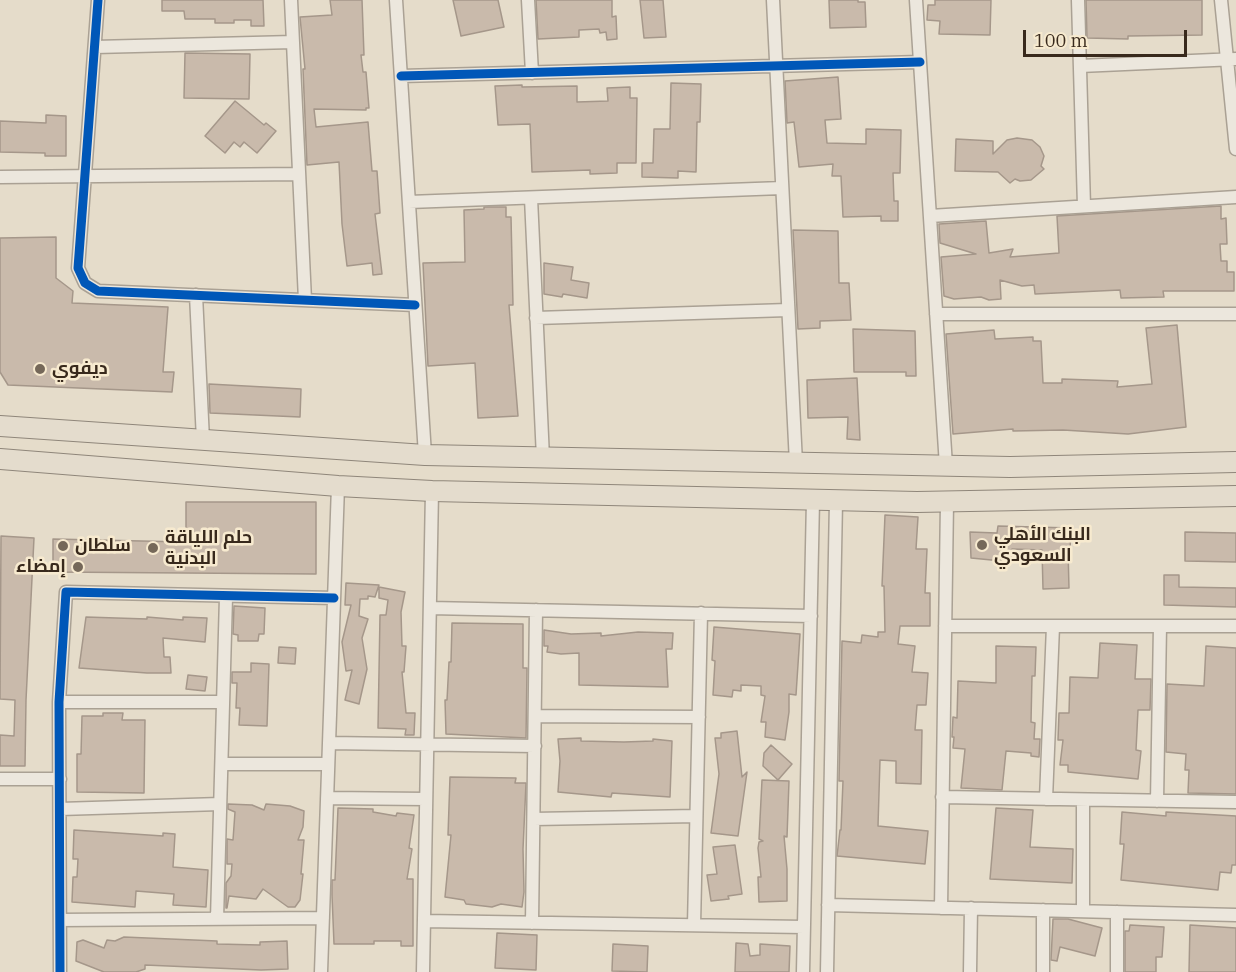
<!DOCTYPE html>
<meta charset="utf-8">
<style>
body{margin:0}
#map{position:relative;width:1236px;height:972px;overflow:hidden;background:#e5dcca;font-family:"IBM Plex Serif",serif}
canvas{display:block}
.scale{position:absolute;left:1023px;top:30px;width:164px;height:27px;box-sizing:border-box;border:3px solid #38291c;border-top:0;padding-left:8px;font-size:18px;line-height:21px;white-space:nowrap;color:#38291c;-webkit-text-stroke:4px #f7eacf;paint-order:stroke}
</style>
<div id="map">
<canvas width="1236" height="972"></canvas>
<div class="scale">100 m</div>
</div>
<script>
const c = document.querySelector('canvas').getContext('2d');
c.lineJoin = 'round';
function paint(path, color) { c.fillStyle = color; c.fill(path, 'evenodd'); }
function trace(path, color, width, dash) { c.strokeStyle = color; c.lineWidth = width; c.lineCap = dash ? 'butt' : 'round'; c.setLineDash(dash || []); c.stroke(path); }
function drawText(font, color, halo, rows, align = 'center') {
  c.font = font + ' "IBM Plex Serif",Cairo,serif'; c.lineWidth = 5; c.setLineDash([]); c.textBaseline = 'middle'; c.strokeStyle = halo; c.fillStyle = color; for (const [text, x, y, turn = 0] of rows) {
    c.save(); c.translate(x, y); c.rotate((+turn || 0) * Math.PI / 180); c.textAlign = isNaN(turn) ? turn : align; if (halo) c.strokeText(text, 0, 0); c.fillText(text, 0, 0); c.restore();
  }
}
const building = new Path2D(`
 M162,0H263L264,26H251V20H234V23H215V19H185L184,11H162Z
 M330,0H362L364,55H361L363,72H366L369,108H366V110L314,109L316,127L368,122L372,171H377L380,213L375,214L382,274L373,275L372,263L347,266L342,224L339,162L307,165L303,69H305L300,17L332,15Z
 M453,0H498L504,27L461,36Z
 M536,0H612V17L616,16L617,39L607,40L606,32L600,33L599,29L579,30V37L538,39Z
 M640,0H663L666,37L644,38Z
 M829,0H858V2H865L866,27L830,28Z
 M935,0H991L990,35L939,34L940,21L927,20L928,5H935Z
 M1086,0H1202V35L1128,36V39L1087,38Z
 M185,53L250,54L249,99L184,98Z
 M838,77L841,119L825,120L827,143L866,144V129L901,130L900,173H893L894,201H898V221H881V216L843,217L841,176H832L833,164L799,167L794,122L787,123L785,81Z
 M671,83L701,84L700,122H697L696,172L678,171V178L642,177V163H653L654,129H670Z
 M522,85V87L577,86V102L608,101L607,88L630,87V98H637L636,163H617V173L590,174V170L532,172L530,124L498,125L495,86Z
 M235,101L264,125L266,123L276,131L257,153L244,142L240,147L234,142L225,153L205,136Z
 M46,115L66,116V156H45V153L0,152V121L46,123Z
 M1017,138L1032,140L1040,147L1044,156L1041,166L1044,169L1031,180L1020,181L1015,179L1010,183L998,172L955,171L956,139L993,141V154L1007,140Z
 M1221,206V219L1226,218L1227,244H1220L1221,261H1227V272H1234V291H1163L1164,297L1121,298L1120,290L1035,294L1034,285L1022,286L1000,280L1001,299L989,300L981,297L954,299L944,296L941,257L976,254L940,243L939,224L986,221L989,253L1013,249L1010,257L1059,253L1057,216Z
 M484,207H506V217H511L513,305H509L518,416L478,418L475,363L428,366L423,263L465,262L464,210L484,209Z
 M793,230L838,231L839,283H849L851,320L820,321V328L798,329Z
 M56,237V278L73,291L72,303L168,307L163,372H174L172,392L8,385L0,372V238Z
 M544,263L573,267L571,280L589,283L587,298L563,294L562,297L544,294Z
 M1177,325L1186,427L1128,434L1063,430L1013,431V429L953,434L946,334L994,330L995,339L1033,337V341H1041L1043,383H1062V379L1118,381L1117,387L1152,384L1146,328Z
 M853,329L915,331L916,376H906V372H854Z
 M857,378L860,440L847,439L848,417L808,418L807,380Z
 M209,384L301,389L300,417L210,413Z
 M186,502H316V574L53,572V539L186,542Z
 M885,515L918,517L916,549H927L925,593H930V626H900L898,644L915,646L912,672L928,673L926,705H917L915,730H922L921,784L896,783V761L880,760L878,826L928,831L925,864L837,856L840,830H841L843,781H839L842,641L861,643L862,635L878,637V632H885L884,586H882Z
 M998,526L1071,528L1070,550H1068L1069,588L1043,589L1042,550L1012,549V562L971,558L970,532L997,533Z
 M1185,532L1236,533V562L1185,561Z
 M1,536L34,538L26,700L25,766H0V735L14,736L15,700L0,699Z
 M1164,575H1179V587L1236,588V607L1164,605Z
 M346,583L379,585L375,597L368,596V599H360L359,616L368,619L362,638L367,669L359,704L345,700L352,670L346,671L342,642L351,605H345Z
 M379,587L405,592L401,612L402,646H406L404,672H402L406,713H415L414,735H405L406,729L378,728L380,615H386L388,600L379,598Z
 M234,606L265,608L264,634H259L258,641H238V635L233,634Z
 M86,617L147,619V617L183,620V617L207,618L205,642L163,638L164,657H170L171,673H147L79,668Z
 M452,623L523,624V668H527L526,738L446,734L445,700H447L449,662H451Z
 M714,627L800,634L796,695L789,694V712L785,740L765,737L766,722H761L765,696L761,695V686L741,685V691L733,690L732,697L713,695L715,661L712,660Z
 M544,630L571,634L601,633V636L638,632L673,633L672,649H666L668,687L579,685V653L561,654L547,652L548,646H544Z
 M1100,643L1137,645L1135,679H1151L1150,710H1138L1136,750L1141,751L1138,779L1068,772V765H1060L1063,740H1058L1059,713H1069L1070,677L1098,678Z
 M996,646L1036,647L1035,676H1032L1031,722L1035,723L1034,739H1040L1039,757L1031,756V753L1006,751L1002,790L961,788L965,749L953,748L954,737H952L953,717L957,718L958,681L996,683Z
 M1206,646L1236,648V794L1188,793L1189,770H1185L1186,754L1166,752L1167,684L1204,686Z
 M279,647L296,648L295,664L278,663Z
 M251,663L269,664L267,726L239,725L240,708H236L237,683H232V672H251Z
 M188,675L207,677L205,691L186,689Z
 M103,713H123L122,720H145L144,793L77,792V754H81L82,716H103Z
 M737,731L742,777L747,772L738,836L711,833L719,774L715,738H721V733Z
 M581,738V741L624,742L653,741V739L672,741L670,797L612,793L611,797L558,792L560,761L558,739Z
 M771,745L792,764L778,780L763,766L764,753Z
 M450,777L516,778L515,783H526L523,849L524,892L522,907L501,904L492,907L466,904L464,900L445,897L451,835H448Z
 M762,780L789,781L787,837L784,836L787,869V901L759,902L758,877H761L758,848L759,842L763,841L759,839Z
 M228,804L252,805L264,810L266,804L290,806L304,811L303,827L298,840H304L301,874H303L300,900L295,907H288L263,889L256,899L229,896L227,908H226V883L231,876L232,864H227V839L233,840L235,812L228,809Z
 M338,808L373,809V812L396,816L397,813L414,815L409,848L412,849L407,879H413V946H401V941H374V944H334L332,895V880H335Z
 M996,808L1033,810L1030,847L1073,849L1072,883L990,879Z
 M1122,812L1166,816V812L1236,816V865H1232L1231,873L1220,872L1218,890L1121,880L1124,844H1120Z
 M74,830L163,836V833L175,834L173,867L208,870L206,907L173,905L174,894L136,891L135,907L72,902L73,877H77L78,859H73Z
 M735,845L742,894L728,896L729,899L711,901L707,875L717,874L713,847Z
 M1053,919H1068L1102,928L1095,956L1060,947L1057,961L1051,960Z
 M1130,925L1164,927L1162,957H1156V972H1125V931H1129Z
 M1190,925L1236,928V972H1189Z
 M497,933L537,935L536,970L495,968Z
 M124,937L217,941V944L260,945V942L287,941L288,969L261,970L145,965V969L136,972H104L76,961L77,942L83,940L104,948L107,940L115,941Z
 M736,943L748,944L750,956L760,955V944L790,946L789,972H735Z
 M613,944L648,946L647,972L612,971Z`);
paint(building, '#c9baab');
trace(building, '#a5978a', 1.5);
const minor = new Path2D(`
 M98,0L78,268L85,283L98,291L415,305
 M291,0L305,300
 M396,0L425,455
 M528,0L532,73
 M773,0L796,463
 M916,0L946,466
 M1078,0L1084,206
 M1221,0L1236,149
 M95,47L293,42
 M1080,66L1236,59
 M401,76L920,62
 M0,177L299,174
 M531,198L543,458
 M409,202L782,188
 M930,216L1236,197
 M196,295L203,440
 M936,314H1236
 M536,318L788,310
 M430,608L811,616
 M945,626H1236
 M59,702H223
 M535,716L699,717
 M329,743L535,746
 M222,764H328
 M0,779H60
 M942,797L1236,802
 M327,798L426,799
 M1046,799L1053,626
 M1083,800V911
 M1157,801L1160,626
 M60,809L220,804
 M534,819L696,816
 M828,905L1236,915
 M941,908L947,502
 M1043,910V972
 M1117,912V972
 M217,919L226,597
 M60,920L323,918
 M424,921L804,927
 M532,923L536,610
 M694,925L701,613
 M60,972L59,702L66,592L334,598
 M321,972L338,486
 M423,972L432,491
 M803,972L813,500
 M827,972L836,501
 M970,972L971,908`);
const primary = new Path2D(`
 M0,426L425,455L1010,467L1236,462
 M0,459L338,486L432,491L917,502L1236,496`);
trace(minor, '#aaa194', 15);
trace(primary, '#8f867a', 22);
trace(minor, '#ece7dd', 12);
trace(primary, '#e4dccd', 20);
trace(new Path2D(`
 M98,0L78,268L85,283L98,291L415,305
 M401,76L920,62
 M60,972L59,702L66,592L334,598`), '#0057b8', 9);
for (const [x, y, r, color] of [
 [40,369,6,"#756859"],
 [982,545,6,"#756859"],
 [63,546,6,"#756859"],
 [153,548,6,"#756859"],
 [78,567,6,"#756859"]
]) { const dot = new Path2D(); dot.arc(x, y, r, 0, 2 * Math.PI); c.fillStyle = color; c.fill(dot); trace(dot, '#f7eacf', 2); }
drawText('bold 18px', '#38291c', '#f7eacf', [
 ["ديفوي",52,369],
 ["البنك الأهلي",994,535],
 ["السعودي",994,556],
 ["حلم اللياقة",165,538],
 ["البدنية",165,559],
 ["سلطان",75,546],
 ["إمضاء",66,567,"right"]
], 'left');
</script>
